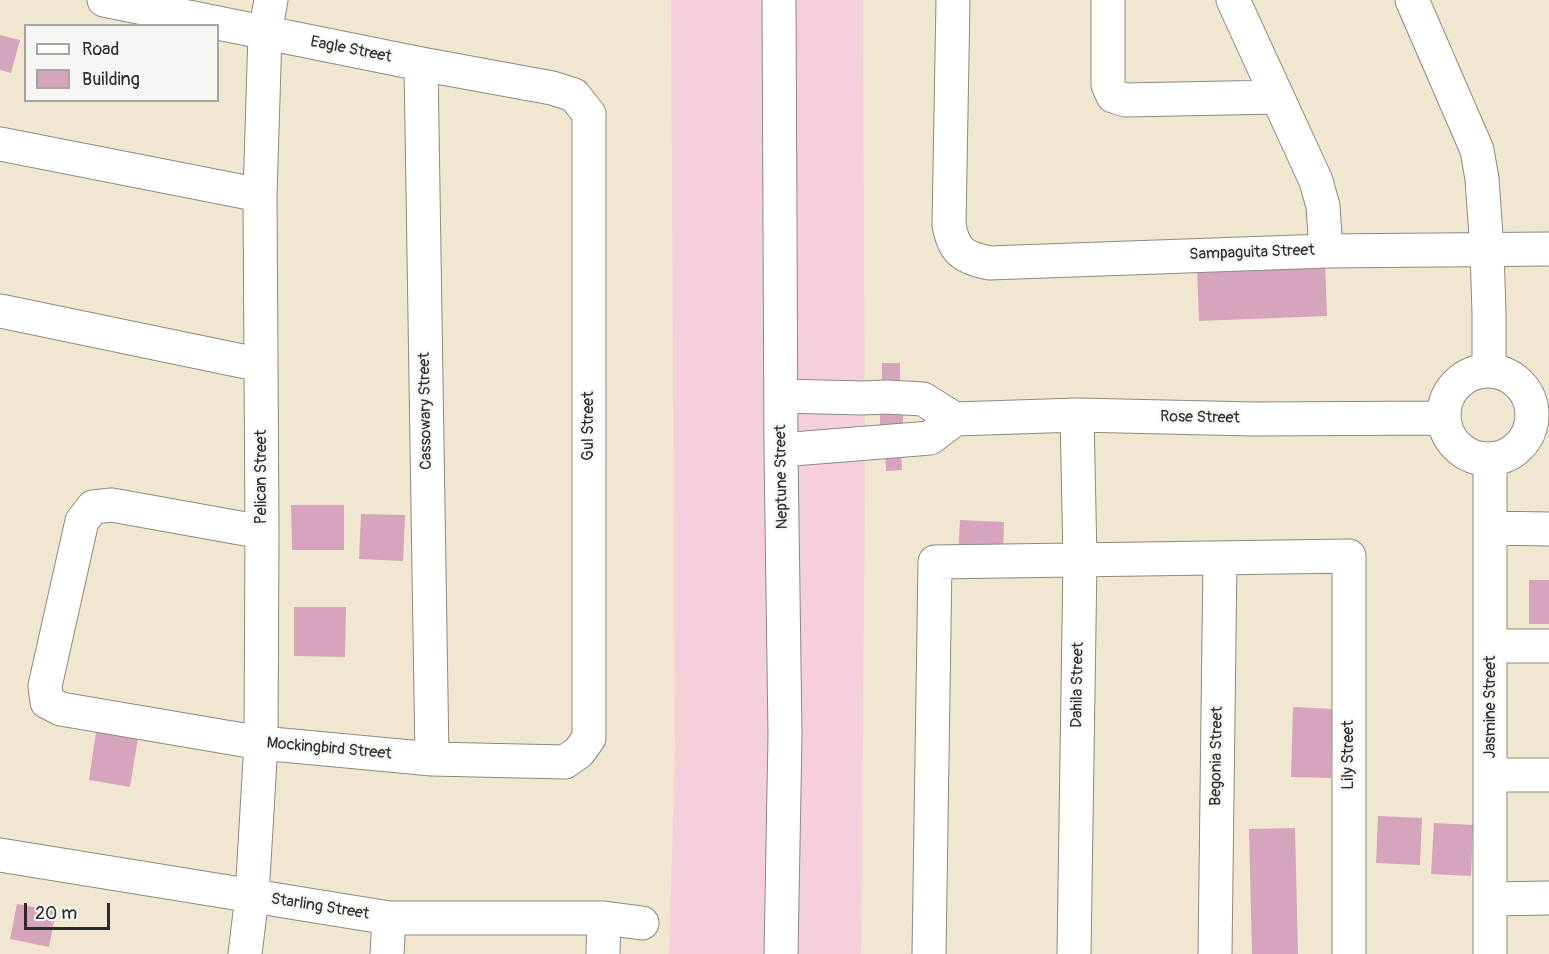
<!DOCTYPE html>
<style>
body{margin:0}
#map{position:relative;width:1549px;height:954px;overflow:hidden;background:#f1e7d0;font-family:Pangolin,sans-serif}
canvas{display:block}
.legend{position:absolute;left:24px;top:24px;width:195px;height:78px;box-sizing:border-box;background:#f6f6f2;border:2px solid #a5a5a2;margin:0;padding:8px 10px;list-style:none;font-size:18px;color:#2b2b2b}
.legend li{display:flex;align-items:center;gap:12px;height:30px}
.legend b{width:30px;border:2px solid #a5a5a2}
.scale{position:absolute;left:24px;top:903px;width:86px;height:27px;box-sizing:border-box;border:3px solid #2b2b2b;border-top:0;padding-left:8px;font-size:18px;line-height:21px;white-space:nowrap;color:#2b2b2b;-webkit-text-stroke:4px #f6f6f2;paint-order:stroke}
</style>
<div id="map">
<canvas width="1549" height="954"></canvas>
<ul class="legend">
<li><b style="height:8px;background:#fff"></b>Road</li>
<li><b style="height:16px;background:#d7a4bd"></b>Building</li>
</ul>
<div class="scale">20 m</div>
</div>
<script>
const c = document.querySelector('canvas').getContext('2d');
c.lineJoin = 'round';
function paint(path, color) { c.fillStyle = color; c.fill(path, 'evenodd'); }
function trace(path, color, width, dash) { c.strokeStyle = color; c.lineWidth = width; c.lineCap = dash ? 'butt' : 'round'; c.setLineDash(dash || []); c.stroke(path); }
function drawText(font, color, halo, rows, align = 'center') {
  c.font = font + ' Pangolin,sans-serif'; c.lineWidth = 4.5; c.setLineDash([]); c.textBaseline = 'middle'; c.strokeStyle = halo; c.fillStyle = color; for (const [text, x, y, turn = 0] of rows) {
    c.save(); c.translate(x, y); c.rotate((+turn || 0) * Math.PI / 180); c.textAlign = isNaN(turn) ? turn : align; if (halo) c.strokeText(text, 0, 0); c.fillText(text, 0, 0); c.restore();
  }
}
paint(new Path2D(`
 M671,0H863L865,489L861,954H669L675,752Z`), '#f5cfdb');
paint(new Path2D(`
 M0,35L20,40L11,73L0,70Z
 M1325,263L1327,316L1199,321L1197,268Z
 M882,363H900V384H882Z
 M880,406H903V427H880Z
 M885,452H901L902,470L886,471Z
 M291,505H344V550H292Z
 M361,514L405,515L403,561L359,559Z
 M960,520L1004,522L1003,556L958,554Z
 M1529,580H1549V624H1529Z
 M294,607H346L345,657L294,656Z
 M1293,707L1333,709L1331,778L1291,777Z
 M97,725L139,732L130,787L89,780Z
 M1378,816L1422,818L1420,865L1376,863Z
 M1434,823L1473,825L1471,876L1431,874Z
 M1295,828L1298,954H1252L1249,829Z
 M17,904L56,911L49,947L10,939Z`), '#d7a4bd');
const minor = new Path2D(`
 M104,0L421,64L552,88L574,95L589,114V738L579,752L565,762L432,759L261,743L61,709L47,702L45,686L82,521L93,507L112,505L262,532
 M779,0L781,450L785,735L781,954
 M953,0L949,225C954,252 963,257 989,263L1326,251L1549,249
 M1108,0V85L1113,96L1125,100L1277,97
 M1233,0L1316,181L1323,206L1326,251
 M1412,0L1477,150L1482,179L1487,250L1489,313V371
 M421,64L432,759
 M0,144L260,195
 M0,311L261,365
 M1444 415a44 44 0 1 1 88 0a44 44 0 1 1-88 0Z
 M955,419L1077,415L1254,419L1444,418
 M781,450L930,438L955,419L923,399L887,397L863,398L781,396
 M1490,460V954
 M1490,528L1549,529
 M1491,646H1549
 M1491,775H1549
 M0,855L389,918H604L642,923
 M1491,899L1549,898
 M245,954L252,896L261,743L262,532L260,195L265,33L271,0
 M387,954L389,918
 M603,954L604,918
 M929,954L935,562L1349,556V954
 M1074,954L1080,560L1077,415
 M1215,954L1220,558`);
trace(minor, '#8e897e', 35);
trace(minor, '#fff', 33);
drawText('16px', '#2b2b2b', '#f6f6f2', [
 ["Eagle Street",351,50,11],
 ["Sampaguita Street",1252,253,-2],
 ["Cassowary Street",426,411,-91],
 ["Rose Street",1200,418,1],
 ["Gul Street",589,426,-90],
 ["Pelican Street",262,477,-90],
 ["Neptune Street",782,477,-91],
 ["Dahila Street",1078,685,-89],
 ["Jasmine Street",1491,707,-90],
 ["Mockingbird Street",329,749,5],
 ["Lily Street",1349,755,-90],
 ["Begonia Street",1217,756,-89],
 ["Starling Street",320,907,9]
]);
</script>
